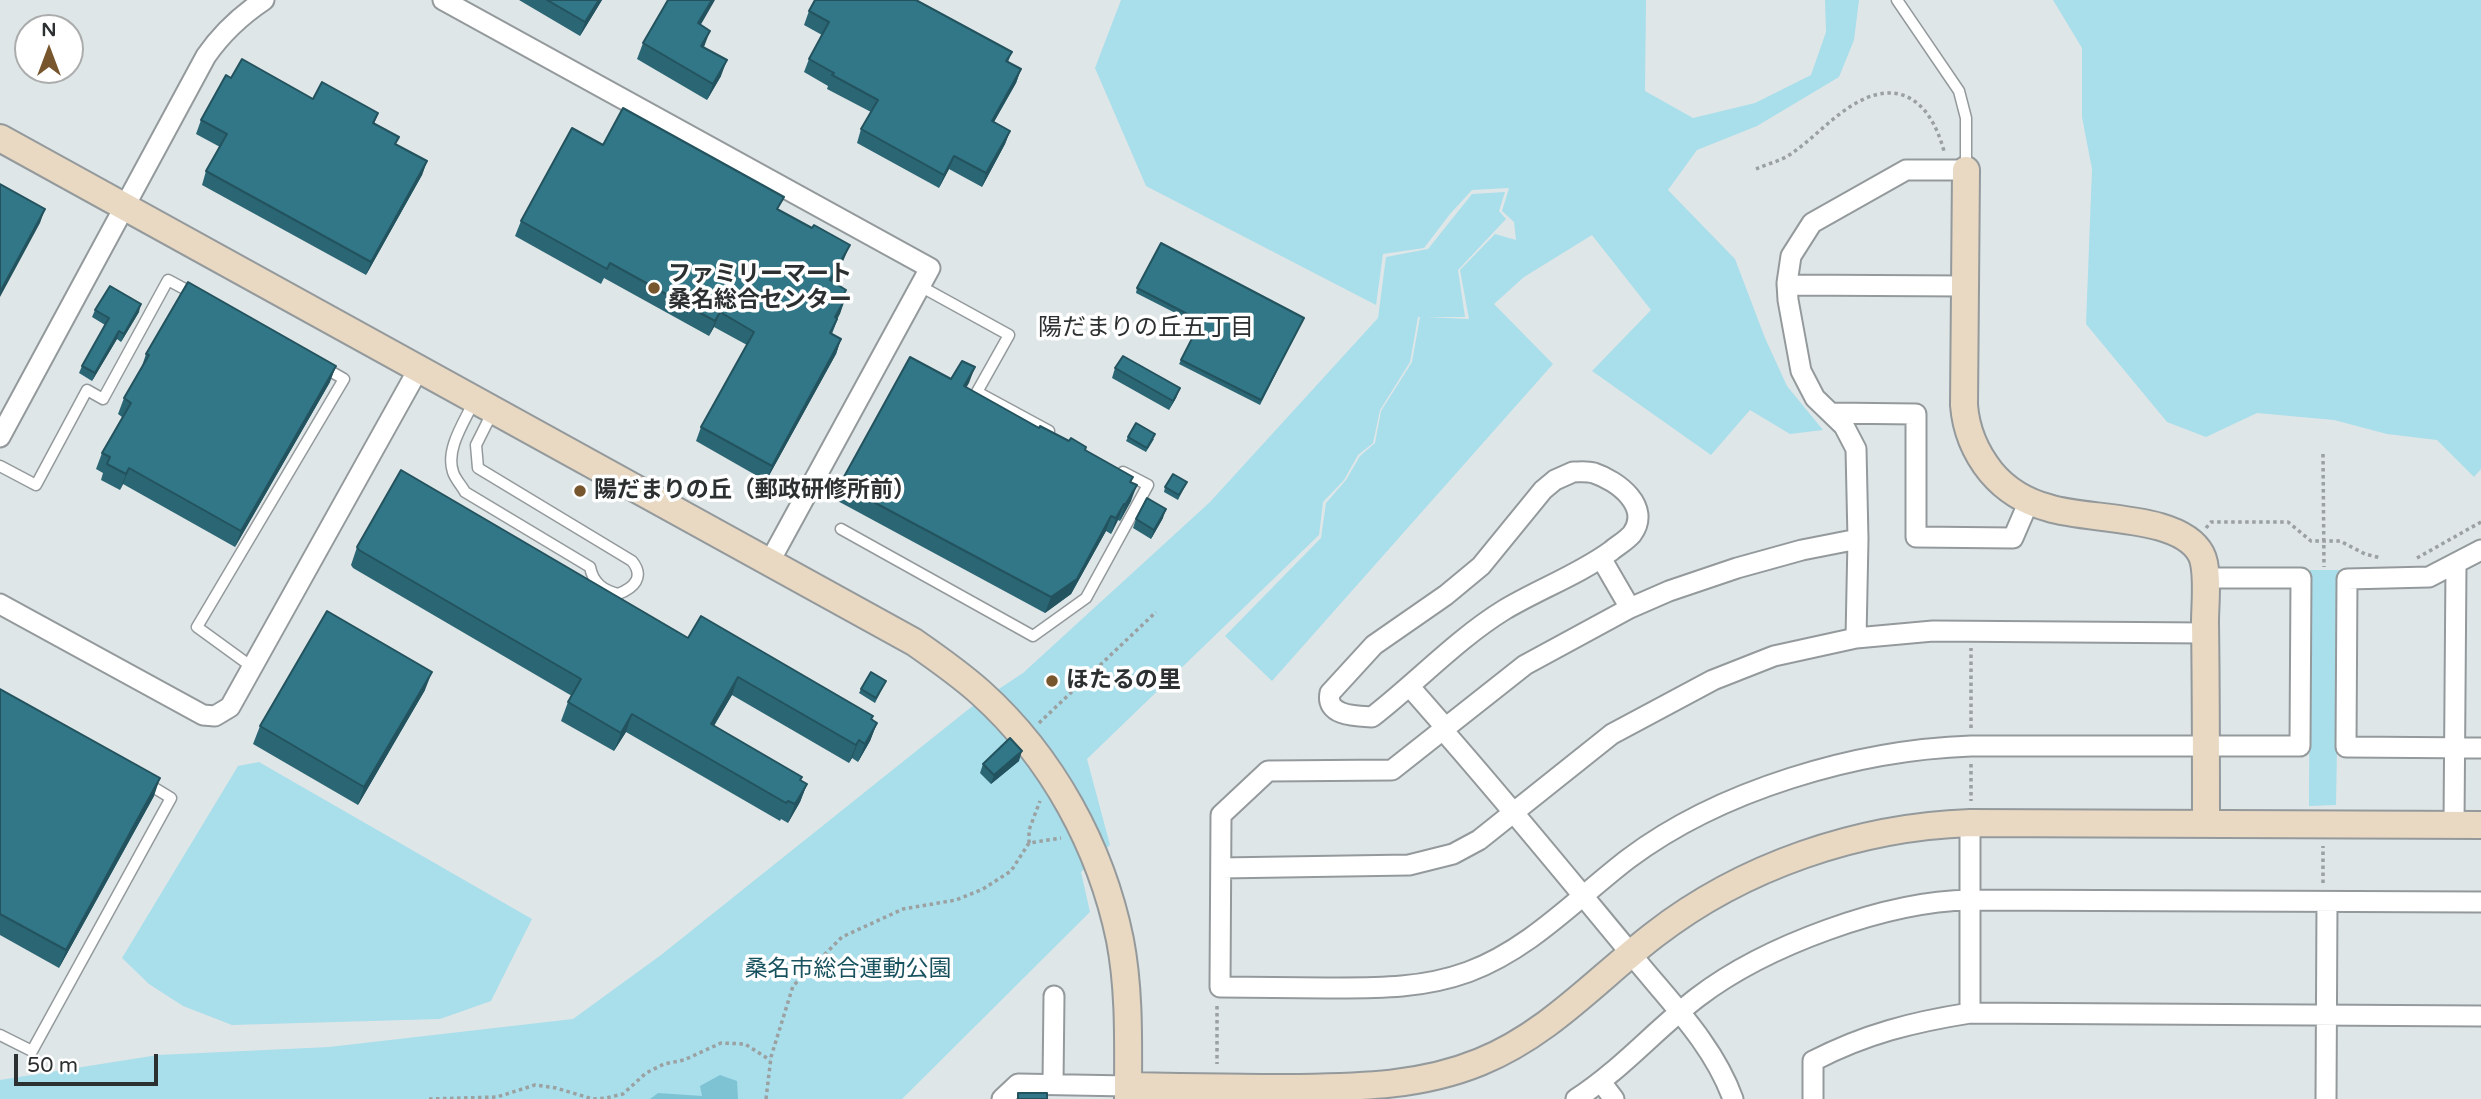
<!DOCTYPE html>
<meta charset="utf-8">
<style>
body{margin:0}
#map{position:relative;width:2481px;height:1099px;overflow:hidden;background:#dfe6e8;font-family:"Varela Round",sans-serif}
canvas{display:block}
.north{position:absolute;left:14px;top:14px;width:70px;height:70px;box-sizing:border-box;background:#fff;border:2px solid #abacac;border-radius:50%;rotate:0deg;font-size:19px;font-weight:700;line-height:28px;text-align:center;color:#2d3030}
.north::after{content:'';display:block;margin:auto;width:24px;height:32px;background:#77562d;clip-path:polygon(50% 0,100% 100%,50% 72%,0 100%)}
.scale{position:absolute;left:14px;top:1054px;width:144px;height:32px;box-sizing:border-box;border:4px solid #2d3030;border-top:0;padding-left:9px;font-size:21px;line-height:24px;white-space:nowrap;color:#2d3030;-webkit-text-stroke:5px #fff;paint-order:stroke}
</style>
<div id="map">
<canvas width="2481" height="1099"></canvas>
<div class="north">N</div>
<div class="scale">50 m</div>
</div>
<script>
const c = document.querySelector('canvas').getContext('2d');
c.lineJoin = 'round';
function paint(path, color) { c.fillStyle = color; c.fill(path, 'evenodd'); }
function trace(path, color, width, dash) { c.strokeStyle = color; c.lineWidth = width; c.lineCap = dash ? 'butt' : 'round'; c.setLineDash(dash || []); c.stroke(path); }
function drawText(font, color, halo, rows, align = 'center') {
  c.font = font + ' "Varela Round","Noto Sans JP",sans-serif'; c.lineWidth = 7; c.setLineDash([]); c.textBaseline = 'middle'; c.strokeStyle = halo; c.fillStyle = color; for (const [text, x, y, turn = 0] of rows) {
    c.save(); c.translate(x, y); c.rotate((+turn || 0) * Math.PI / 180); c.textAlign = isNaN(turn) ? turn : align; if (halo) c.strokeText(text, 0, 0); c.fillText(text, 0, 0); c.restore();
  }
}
paint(new Path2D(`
 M1121,0H1646L1645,91L1693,118L1755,103L1811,75L1826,32L1825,0H1859L1854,40L1839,77L1757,126L1697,150L1668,190L1735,259L1765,338L1787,386L1823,430L1790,434L1750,410L1711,455L1592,371L1651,310L1592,235L1524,277L1494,304L1553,364L1272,681L1225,636L1321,538L1326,503L1346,480L1360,456L1375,443L1381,411L1412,362L1420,317H1418L1410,362L1380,410L1373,443L1358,455L1344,480L1323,502L1319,535L1087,759L1110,845L1081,872L1090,912L902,1099H0V1080L158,1055L329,1047L573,1019L661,955L970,708L1023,673L1210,502L1378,318L1386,257L1428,249L1472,194L1505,192L1499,211L1506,219L1458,270L1465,317H1426L1469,319L1460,270L1495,234L1516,240L1514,222L1502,211L1509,188L1472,190L1450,214L1424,248L1383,254L1376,305L1146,186L1095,68Z
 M2053,0H2481V469L2474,477L2437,440L2387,434L2334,420L2257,413L2206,437L2167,422L2086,324L2092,169L2082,117V48Z
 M2310,570H2340L2336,805L2309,806Z
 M259,762L532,919L491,1001L440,1019L232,1025L183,1006L149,984L122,958L238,766Z`), '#a9deeb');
paint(new Path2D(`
 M720,1075L737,1081L738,1099H650L658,1093L702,1096L700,1086Z`), '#7ec3d4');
const lane = new Path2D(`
 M1897,0L1959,91L1966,118V169
 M920,286L1009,335L977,392L1049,431
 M474,401C465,421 445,449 453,472C455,479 462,486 465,492L590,567C593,583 603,590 618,594C634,588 645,577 632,561L478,468L476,445L492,413
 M0,466L36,485L87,390L103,399L168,280L194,294
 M841,529L1033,636L1086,598L1148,485L1123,472
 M252,667L197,627L344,379L323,367
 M0,1035L32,1051L171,798L148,784`);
const street = new Path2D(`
 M443,0L930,268L770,561
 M1787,285L1965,286
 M1832,413L1916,414V537L2013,538L2029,501
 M0,437L206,56C222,33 240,16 264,0
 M1573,472C1580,472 1587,471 1594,473C1618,481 1652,507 1632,534C1626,541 1618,545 1611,551C1578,575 1539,589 1504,610C1457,639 1416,683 1372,717C1356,716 1325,716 1330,693L1374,645L1446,595L1481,566L1543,490L1555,480Z
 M1858,539L1802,550L1737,568L1669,591L1630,608L1525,665L1392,770L1268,771L1221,815L1220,987C1256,987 1291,988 1327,988C1376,988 1421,989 1468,972C1530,949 1576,899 1628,859C1720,790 1856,750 1971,746H2300L2301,578H2205
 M2481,550L2429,577L2347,579L2346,747L2481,748
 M1601,558L1630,608
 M0,604L203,715L215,716L230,707L419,368
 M1856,638L1858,539L1856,449L1844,426L1815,398L1801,371L1788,300L1787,283L1791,256L1812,223L1906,170H1966
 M1410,687L1445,727
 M1442,729C1507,803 1569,879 1632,955C1668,1000 1713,1043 1733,1099
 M1970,823V1013
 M2454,824L2456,565
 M1221,868L1409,865L1453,854L1479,840L1612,734L1713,680L1774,656L1856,638L1933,631L2205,633
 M1601,1082L1614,1099
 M1053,1083L1054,996
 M1002,1099L1018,1084L1128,1086
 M1576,1099C1621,1070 1656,1029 1698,997C1765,946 1886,901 1970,900L2481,902
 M1813,1099V1061C1865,1034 1913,1022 1970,1013L2481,1016
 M2326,1099L2327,902`);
const secondary = new Path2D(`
 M0,138L914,642C937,658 960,674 981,693C1052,757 1101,847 1120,940C1130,992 1128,1046 1128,1099
 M1966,170L1964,405C1966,431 1975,452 1991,472C2006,490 2026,502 2049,508C2089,521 2180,514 2201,554C2209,569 2205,605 2205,622C2206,690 2206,757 2206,824
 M1128,1086C1183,1087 1238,1088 1292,1088C1357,1087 1419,1087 1480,1062C1549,1034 1597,979 1654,935C1743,866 1858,827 1970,823L2481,825`);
trace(lane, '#949a9c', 13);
trace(street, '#949a9c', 23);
trace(secondary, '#949a9c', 30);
trace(new Path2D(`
 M1756,169C1765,165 1776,162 1786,157C1806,145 1822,127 1841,113C1891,75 1928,93 1944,151
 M2323,454L2324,567
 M2206,528L2211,522H2288L2311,541H2340L2365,554L2381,558
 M2417,558L2481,522
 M1039,723L1156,612
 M1971,728V648
 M1971,764V801
 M1029,843V830L1040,801
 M2323,883V846
 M1217,1006V1064
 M429,1099L497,1097L535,1085L556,1088L593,1099L606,1098L623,1094L646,1073L664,1064L684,1060L721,1043L745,1044L770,1060
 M766,1099L771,1057L793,986L842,937L903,909L956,900L983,889L1011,871L1029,843L1061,838`), '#9ba0a1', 3.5, [3.5, 3.5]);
trace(lane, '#fff', 10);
trace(street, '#fff', 19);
trace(secondary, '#e9d8c2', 26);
paint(new Path2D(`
 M519,0H602L580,36Z
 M809,11L1012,52L1008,62L1021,69L1016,83L994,122L1010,131L1005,144L982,187L949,169L939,188L857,143L861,129L871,112L827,89L828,86L804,72L809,59L822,35L804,25Z
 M643,43L704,47L721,76L707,100L637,59Z
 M231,78L313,99L378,113L374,124L396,144L427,161L422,175L366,275L202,185L206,171L220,147L196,134L201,120Z
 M603,145L779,210L844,259L832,282L846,290L843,298L845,299L832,334L841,339L836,354L766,481L696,441L701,427L747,345L714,327L709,336L604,278L601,284L515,236L521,221Z
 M1137,288L1304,318L1260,405L1179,364L1199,325L1136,293Z
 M95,310L139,312L121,342L117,339L92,381L79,373L82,366L105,325L92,317Z
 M146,354L330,382L235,547L123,484L120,490L101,480L103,473L96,469L102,453L122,417L118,414L124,398L141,369Z
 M975,367L966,387L1039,428L1085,450L1133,477L1131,482V501L1120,521L1118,520L1111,534L1106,531L1071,594L1045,613L834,499L840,484L951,379Z
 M1115,368L1180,388L1176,398L1169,410L1112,378Z
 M1128,437L1154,439L1146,452L1126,441Z
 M1187,482L1178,500L1164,492L1165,487Z
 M1163,518L1151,539L1133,528L1136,519Z
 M357,547L688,638L877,723L870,741L858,762L852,758L849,763L732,695L714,726L802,777L800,780L807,784L800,802L788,823L781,819L780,821L626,732L614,751L561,721L568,702L572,696L353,568L351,565Z
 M886,681L875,703L859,693L861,689Z
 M0,689L154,796L59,968L0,935Z
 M425,690L358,805L253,744L260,726Z
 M1019,761L991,784L980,773L983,764Z`), '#2b6674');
paint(new Path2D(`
 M599,0H602L580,36L585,22Z
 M712,0H715L692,40L698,23Z
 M710,31L704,47L701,46Z
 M727,60L721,76L707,100L713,84Z
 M1021,69L1016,83L987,134L992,121Z
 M1010,131L1005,144L982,187L986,173Z
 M954,156L949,169L939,188L944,175Z
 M427,161L422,175L366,275L371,262Z
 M45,209L40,223L0,297V292Z
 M850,245L844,259L824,295L830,280Z
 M845,299L840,314L829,332L835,317Z
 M141,304L139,312L121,342L124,334Z
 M720,312L714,327L709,336L715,321Z
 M119,331L117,339L92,381L95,373Z
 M841,339L836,354L766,481L772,466Z
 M336,366L330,382L235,547L241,531Z
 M975,367L969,383L958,402L964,386Z
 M1180,388L1176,398L1169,410L1173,401Z
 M129,468L123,484L120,490L126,474Z
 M1137,485L1131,501L1120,521L1125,505Z
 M1124,504L1118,520L1111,534L1116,518Z
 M1166,509L1163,518L1151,539L1154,530Z
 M1111,516L1106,531L1071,594L1045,613L1051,597Z
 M432,672L425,690L358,805L364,787Z
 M738,677L732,695L704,742L711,724Z
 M632,714L626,732L614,751L621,733Z
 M877,723L870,741L858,762L865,744Z
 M859,740L852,758L849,763L856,745Z
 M1022,751L1019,761L991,784L994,775Z
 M160,778L154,796L59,968L66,950Z
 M807,784L800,802L788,823L795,804Z`), '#23535e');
const building = new Path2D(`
 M547,0H599L585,22Z
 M668,0H712L698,23L710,31L701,46L727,60L713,84L643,43Z
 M815,0H916L1012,52L1006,61L1021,69L992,121L1010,131L986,173L954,156L944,175L861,129L878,100L832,75L834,73L809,59L829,22L809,11Z
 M242,59L313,99L322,82L378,113L373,123L399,137L395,144L427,161L371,262L206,171L227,134L201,120L226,75L231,78Z
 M623,108L784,197L777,209L812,228L814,225L850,245L830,280L846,290L842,297L845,299L835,317L837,319L830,333L841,339L772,466L701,427L754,332L720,312L715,321L610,263L607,269L521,221L572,128L603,145Z
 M0,184L45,209L0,292Z
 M1161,243L1304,318L1261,400L1181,360L1201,321L1137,288Z
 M188,282L336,366L241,531L129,468L126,474L107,464L110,457L102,453L131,403L124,398L149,355L146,354Z
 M110,286L141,304L124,334L119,331L95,373L82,366L109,318L95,310Z
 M1123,356L1180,388L1173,401L1115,368Z
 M910,357L951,379L962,361L975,367L964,386L1039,428L1040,426L1069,441L1071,438L1086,447L1085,450L1133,477L1130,482L1137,485L1125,505L1124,504L1116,518L1111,516L1077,579L1051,597L840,484Z
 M1136,423L1155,434L1147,448L1128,437Z
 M401,470L688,638L701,616L873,716L871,719L877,723L865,744L859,740L856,745L738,677L711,724L802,777L800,780L807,784L795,804L788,801L786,803L632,714L621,733L568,702L581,679L359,550L357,547Z
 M1173,474L1187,482L1179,495L1165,487Z
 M1147,498L1166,509L1154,530L1136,519Z
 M327,611L432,672L364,787L260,726Z
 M871,672L886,681L876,698L861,689Z
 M0,689L160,778L66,950L0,914Z
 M1010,738L1022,751L994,775L983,764Z
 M1018,1093H1047V1099H1018Z`);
paint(building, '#327787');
trace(building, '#23535e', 2);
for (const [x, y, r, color] of [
 [654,288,7,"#77562d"],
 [580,491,7,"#77562d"],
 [1052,681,7,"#77562d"]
]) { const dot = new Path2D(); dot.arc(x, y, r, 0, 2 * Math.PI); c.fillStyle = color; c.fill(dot); trace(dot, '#fff', 2.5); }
drawText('bold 23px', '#2d3030', '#fff', [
 ["ファミリーマート",668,275],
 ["桑名総合センター",668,301],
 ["陽だまりの丘（郵政研修所前）",594,491],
 ["ほたるの里",1066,681]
], 'left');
drawText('23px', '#17525e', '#fff', [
 ["桑名市総合運動公園",848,970]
]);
drawText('24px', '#2d3030', '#fff', [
 ["陽だまりの丘五丁目",1146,329]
]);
</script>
